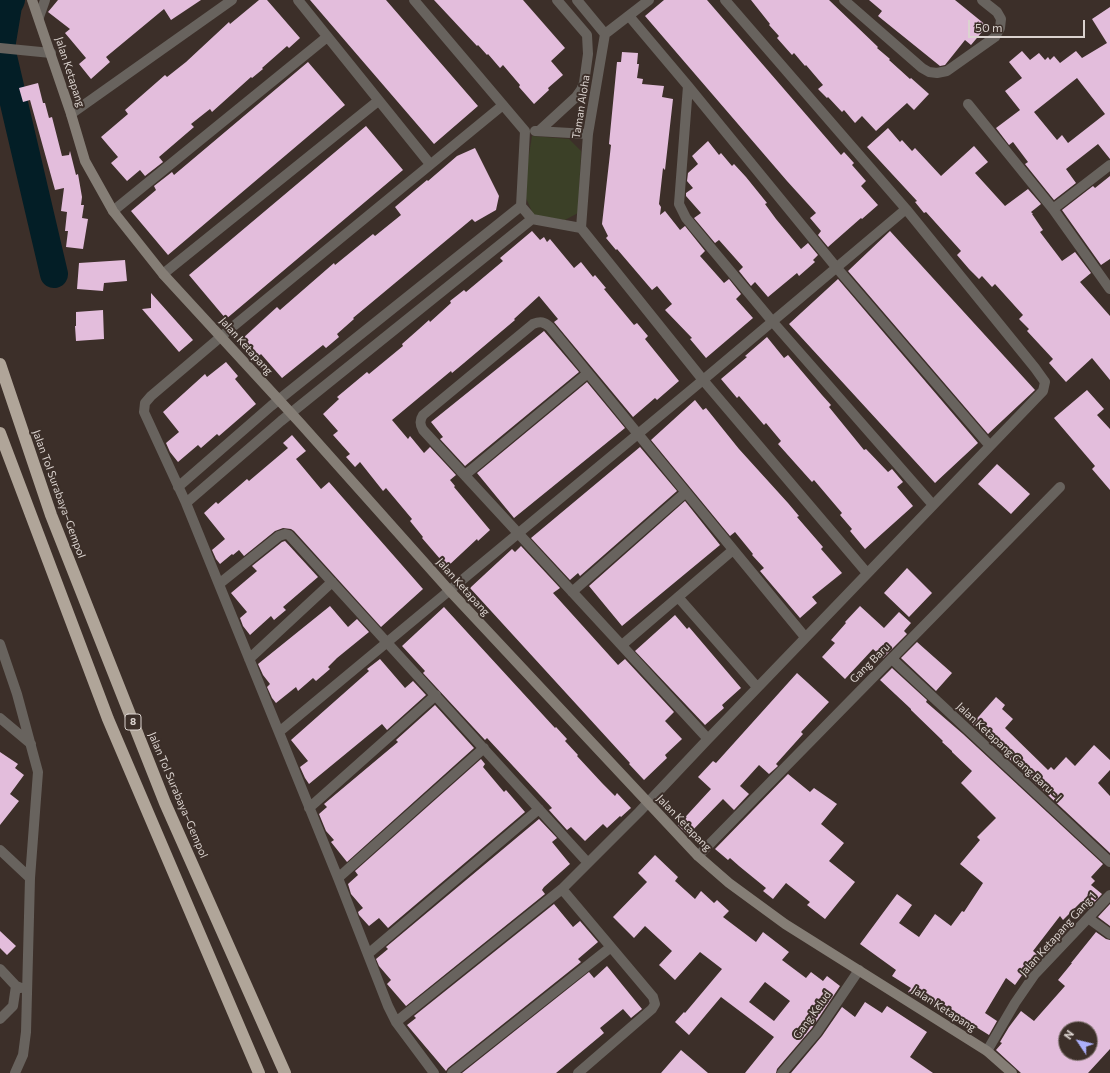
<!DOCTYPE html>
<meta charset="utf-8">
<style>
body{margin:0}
#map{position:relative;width:1110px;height:1073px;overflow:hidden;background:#3c2f29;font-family:Commissioner,sans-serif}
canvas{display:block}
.north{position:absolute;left:1058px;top:1021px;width:40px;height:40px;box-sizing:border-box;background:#3c2f29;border:1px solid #7c716b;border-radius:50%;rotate:305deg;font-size:11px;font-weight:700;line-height:16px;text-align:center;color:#dbd3cf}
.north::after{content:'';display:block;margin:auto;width:14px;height:18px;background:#abaffb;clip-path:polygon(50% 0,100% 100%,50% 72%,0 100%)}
.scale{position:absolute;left:968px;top:20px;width:117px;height:18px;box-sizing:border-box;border:2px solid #dbd3cf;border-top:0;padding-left:5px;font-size:12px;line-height:14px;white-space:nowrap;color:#dbd3cf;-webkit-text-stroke:3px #3c2f29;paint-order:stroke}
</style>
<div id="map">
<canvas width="1110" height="1073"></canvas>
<div class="north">N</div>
<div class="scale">50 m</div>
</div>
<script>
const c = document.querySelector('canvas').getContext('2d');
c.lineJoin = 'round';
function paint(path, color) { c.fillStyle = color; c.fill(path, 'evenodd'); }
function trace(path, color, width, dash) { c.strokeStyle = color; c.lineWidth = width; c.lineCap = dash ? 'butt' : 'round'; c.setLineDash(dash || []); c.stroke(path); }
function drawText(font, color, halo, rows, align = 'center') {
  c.font = font + ' Commissioner,sans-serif'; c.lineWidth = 4; c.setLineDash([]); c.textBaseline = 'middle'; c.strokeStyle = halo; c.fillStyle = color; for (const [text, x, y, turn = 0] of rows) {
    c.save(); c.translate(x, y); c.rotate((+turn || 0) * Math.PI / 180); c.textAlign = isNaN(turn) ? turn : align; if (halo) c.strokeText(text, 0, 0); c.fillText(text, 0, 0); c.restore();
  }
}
paint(new Path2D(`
 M532,136L569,139L581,151L578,213L565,220L534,216L526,198L527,167Z`), '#3b4027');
trace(new Path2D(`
 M11,0L8,6L1,48L54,274`), '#031e26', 28);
paint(new Path2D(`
 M58,0H201L171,20L164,9L106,57L110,62L91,79L79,64L86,58L65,33L70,29L48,12Z
 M259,0H267L300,38L289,48L287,46L262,68L263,69L252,78L251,77L212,112L210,109L191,124L194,127L159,157L163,162L145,176L140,170L127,181L111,163L118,157L101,137L128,114L125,110L165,75L167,77L186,62L229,22L230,24Z
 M310,0H386L478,106L434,144Z
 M434,0H523L565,48L551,61L563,75L548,88L549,90L534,104L519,87L520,85L503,65L500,68L488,54L487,55L478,45L477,46Z
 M664,0H707L841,155L844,152L854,163L852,165L866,181L861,186L878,205L862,219L861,218L828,247L818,235L821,231L810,218L816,213L787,181L645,16Z
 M751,0H829L878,47L877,48L890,59L889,60L910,79L911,78L929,94L914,110L907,103L876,131L862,116L855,123L844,110L842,112L828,97L827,98L818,89L823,85L806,65L805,66L794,53L792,55L777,38L779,36L769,25L770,24Z
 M869,0H955L987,26L971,45L965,40L945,65L940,66L878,16L882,11Z
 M1110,7V159L1098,144L1066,169L1076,183L1054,200L1025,164L1028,162L1013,142L1009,145L996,128L1020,110L1005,91L1022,78L1009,62L1022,51L1030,60L1039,53L1045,60L1048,57L1050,60L1054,56L1060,63L1076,51L1082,58L1107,43L1092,19ZM1077,78L1105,114L1068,143L1062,135L1057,140L1034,112Z
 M622,52L638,53L637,64H639L637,78L643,79L642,84L664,86L662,97L673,99L665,170L663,168L659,204L661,207L660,215L665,211L680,230L685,226L705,251L700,256L724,283L729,279L741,294L736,299L753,318L706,358L690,339L692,338L665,310L672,304L657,286L652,290L617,249L616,250L606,238L608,236L602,224L611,145L609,144L617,62H621Z
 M308,62L345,105L168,255L131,211L156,190L154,186L172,172L174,175Z
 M38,83L43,103H45L49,118L52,117L62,156L69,155L70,151L76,175L78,174L82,197L81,205H84L82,218L88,219L83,249L66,247L68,231H65L67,212L61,211L64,188L55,190L30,100L23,102L19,88Z
 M366,126L403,170L226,319L189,275Z
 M888,128L900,142L902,140L912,151L915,148L941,176L974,146L988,162L975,173L1005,206L1028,189L1041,204L1031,212L1033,214H1032L1043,230L1040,232L1062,261L1075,252L1091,273L1080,282L1110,316V380L1092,358L1066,382L1049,363L1053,359L1027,331L1029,329L1019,319L1023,315L995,284L992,287L982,276L979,279L969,269L957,255L961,251L926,212L924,213L915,202L917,201L867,147Z
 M708,141L719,155L721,153L732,166L734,164L746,177L767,203L765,204L776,219L801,249L808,243L818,255L813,260L815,262L799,276L797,273L768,297L755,282L751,286L739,271L743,267L719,240L715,243L694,218L701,213L686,196V193L693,188L687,181L688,173L698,164L692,156Z
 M475,148L499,196L496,210L475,222L472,219L353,318L354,319L337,334L339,337L326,348L323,345L282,378L261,354L257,358L242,339L277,307L280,310L334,263L335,265L373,234L375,236L401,215L395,207L427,180L428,181L457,156Z
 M1110,176V259L1101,265L1062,210L1093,186L1095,188Z
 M532,231L540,240L544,237L547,242L550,239L574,268L581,262L593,277L595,275L606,288L604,289L634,325L637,323L648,336L645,339L679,381L657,400L655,398L633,417L554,322L558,319L539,296L514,319L515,320L464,363L452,373L451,371L392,420L408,439L410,436L424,453L430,447L456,475L450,480L455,486L454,487L490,530L478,541L477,539L447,567L422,538L423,537L410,521L412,519L386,488L383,491L360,462L355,467L346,457L350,454L333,435L338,431L323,414L339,399L337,397L367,372L369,374L403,346L402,344L419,329L429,320L430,322L451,303L450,301L464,290L466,292L503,261L500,258Z
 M890,231L1035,390L988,434L848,271Z
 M125,260L127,281L104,283L103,291L77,289L79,263Z
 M838,279L978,443L935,483L789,324Z
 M151,293L193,340L179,352L142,309L151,308Z
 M103,310L104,339L76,341L75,326H76V312Z
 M544,331L579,372L465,466L440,439L443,437L431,422Z
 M767,337L784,358L788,355L822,395L831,405L829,407L864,450L866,449L888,472L892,469L903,482L897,487L913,506L865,549L850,531L852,529L840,515L842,513L814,480L812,482L778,444L781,441L766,423L764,425L739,396L737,398L721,379L747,357L745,356Z
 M226,362L238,376L235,379L256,404L219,436L217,434L201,448L198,445L178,462L170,452L166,443L179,432L163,412L205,374L207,377Z
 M587,382L625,428L514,518L477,473Z
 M1087,390L1104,409L1097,415L1110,429V490L1092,469L1095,466L1054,418Z
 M695,400L703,410L706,408L739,449L788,503L799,516L797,517L823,547L821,549L842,573L812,597L817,603L800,618L760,571L764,568L752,555L753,554L735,532L730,536L651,440Z
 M292,435L306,451L296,459L321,489L329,482L423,589L381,627L294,531L291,529L283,528L275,531L244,556L239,550L233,555L232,554L220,564L216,559L212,550L225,539L204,513L216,502L218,504L247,479L249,481L288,448L283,443Z
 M640,447L677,491L580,576L578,573L570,580L531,538Z
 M997,464L1030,494L1011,514L978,484Z
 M685,501L720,545L622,626L589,586Z
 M285,541L318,577L283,607L286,610L274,620L271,616L250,635L243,626L240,618L247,612L231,593L257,571L252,566L282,542Z
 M521,546L560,588L553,593L618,665L625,659L674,712L665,721L682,739L665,755L667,758L644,780L629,764L630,763L470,588L512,549L515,552Z
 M907,568L932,593L909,617L884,593Z
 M330,606L348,627L357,619L369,632L337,658L328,667L330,669L316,681L313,678L298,691L296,687L276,703L272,698L267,687L270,684L263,675L258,664Z
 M860,606L884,628L899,612L911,623L904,631L907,634L883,658L873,649L845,679L822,657L835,643L831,640L846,623L845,622Z
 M444,607L555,728L556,727L567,739L565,741L578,755L577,756L602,783L615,796L617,793L631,808L621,817L620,816L607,828L603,824L585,841L571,827L567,830L549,810L552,808L487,738L485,740L423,673L425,671L402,646Z
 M675,615L687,629L689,627L741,688L722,705L724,708L705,725L635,651Z
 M917,642L952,673L936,691L901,658Z
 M380,659L405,688L413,681L426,695L387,730L382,724L309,784L305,778L300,767L308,761L291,740L369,671L367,669Z
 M892,668L927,700L926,702L963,734L1103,864L1091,877L1095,881L1091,885L1102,894L1088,909L1081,902L1063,920L1060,916L1033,951L1037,954L1015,985L1006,978L985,1013L997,1021L989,1035L947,1009L946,1011L931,1002L926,1003L908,992L911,988L892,976L896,970L860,944L897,894L912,905L899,923L919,937L935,914L951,926L962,911L964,912L983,883L960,864L980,840L977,837L996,818L961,783L972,771L952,752V751L942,742L943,741L911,710V709L880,680Z
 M797,673L829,702L801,732L803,734L776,764L778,766L769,774L759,765L740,786L749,794L734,810L723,799L688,835L678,825L711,789L698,777L713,761L716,763Z
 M996,697L1005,705L1002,709L1013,719L1005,728L1048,770L1051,767L1054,770L1066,757L1075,766L1094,745L1110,760V770L1098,783L1110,796V853L972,724Z
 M435,705L474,748L347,862L331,842L334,840L326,831L319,814L327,807L324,804L398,742L396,740Z
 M0,752L18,764L15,768L24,775L10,794L19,801L0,825Z
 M481,759L485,764L483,767L504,792L506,790L525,812L388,928L379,918L369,926L359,915L358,912L363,908L351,894L348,884L358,875L355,871Z
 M788,774L810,792L814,788L837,804L821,824L844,843L829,861L855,882L825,919L807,905L810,902L786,883L773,899L763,891L766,888L739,866L730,858L728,860L715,849Z
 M539,819L557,838L552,842L570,864L544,887L542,890L545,894L406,1006L387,984L391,980L379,966L376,959L388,949L386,947Z
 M655,855L678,877L675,881L695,899L701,891L714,903L717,900L729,911L723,917L756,942L763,932L789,952L782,960L806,978L811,972L823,981L827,976L840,986L812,1028L777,1069L776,1073H745L774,1037L721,997L689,1035L675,1022L684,1012L685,1013L722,969L700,952L675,980L659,965L672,951L645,926L634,938L613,917L647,882L638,873ZM765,982L790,1001L774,1021L749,1002Z
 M554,904L573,927L580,921L598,942L578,959L581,962L448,1068L446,1071L407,1025L416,1018L414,1016Z
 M1110,904V926L1098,917Z
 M0,931L16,946L7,955L0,948Z
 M1096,932L1106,939L1110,940V1049L1088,1073H1021L996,1050L1002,1043L1000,1042L1009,1027L1021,1011L1034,1021L1065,986L1058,980L1072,963H1071ZM1066,1029H1090V1053H1066Z
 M607,966L642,1009L631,1018L623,1009L600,1028L604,1033L556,1073H462L589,972L594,978Z
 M865,1002L882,1013L887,1006L927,1032L910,1057L933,1073H791L822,1036L842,1007L855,1017Z
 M681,1050L708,1073H661Z`), '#e3bddc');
trace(new Path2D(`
 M298,0L430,164
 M414,0L525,131
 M577,0L605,34L588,134L581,228
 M844,0L922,68L929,72L937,73L947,71L995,37L1000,28L1001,19L997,12L982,0
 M629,16L688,86L836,267L990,446
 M39,17L45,0
 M605,34L649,0
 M0,48L51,53
 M688,86L679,204L686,218L772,321L933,505
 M968,104L1053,209L1110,289
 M71,114L232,0
 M525,131L521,206L532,219
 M535,131L588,134
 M539,131L576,97L581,90L584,83L588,54L587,35L557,0
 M1053,209L1110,165
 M113,211L327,37
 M163,274L378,101
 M465,475L588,373
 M178,487L271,406L521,206
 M186,503L281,421L532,219L581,228L703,380L867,573
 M219,584L279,536L285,534L289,535L588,863
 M572,592L686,492
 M678,597L757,687
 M0,644L17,694L38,772L30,878L26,1032L23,1055L15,1073
 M622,645L733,550
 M249,659L332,582
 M892,659L1110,862
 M0,718L31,744
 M279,732L703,380L906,209
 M708,739L423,430C420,425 419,421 423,415L533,324C541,321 544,322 550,327L805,637
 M309,808L436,695
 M0,850L30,878
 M698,856L1060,487
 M338,878L484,748
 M562,889L653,997L655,1004L652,1009L578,1073
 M1088,918L1110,934
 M368,954L539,809
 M0,969L16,986L21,988
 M0,1019L13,1006L16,986
 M396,1022L562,889L639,812L708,739L1043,391L1045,382L1035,368L906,209L725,0
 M987,1051L1015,1003L1035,974L1110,895
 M434,1073L396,1022L388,1006L338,878L186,503L144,412L145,403L151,396L230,329L503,105
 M452,1073L611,947
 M782,1073L817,1032L859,970`), '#68635e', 10);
trace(new Path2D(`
 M32,0L71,114L85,161L113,211L163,274L301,424L449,590L698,856L729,883L785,924L987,1051L1012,1073`), '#857e76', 10);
trace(new Path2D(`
 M0,364L51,515L165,803L285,1073
 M0,433L108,719L259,1073`), '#b0a599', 12);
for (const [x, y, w] of [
 [133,722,16]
]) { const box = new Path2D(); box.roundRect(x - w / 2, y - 8, w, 16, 3); c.fillStyle = '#3c2f29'; c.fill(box); trace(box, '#dbd3cf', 1); }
drawText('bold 10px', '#dbd3cf', null, [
 ["8",133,722]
]);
drawText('11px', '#dbd3cf', '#3c2f29', [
 ["Jalan Ketapang",70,72,72],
 ["Taman Aloha",581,107,-81],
 ["Jalan Ketapang",246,346,48],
 ["Jalan Tol Surabaya–Gempol",59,494,70],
 ["Jalan Ketapang",463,587,48],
 ["Gang Baru",870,663,-45],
 ["Jalan Ketapang Gang Baru - I",1009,752,43],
 ["Jalan Tol Surabaya–Gempol",178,795,67],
 ["Jalan Ketapang",684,823,46],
 ["Jalan Ketapang Gang 1",1058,934,-48],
 ["Jalan Ketapang",944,1009,33],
 ["Gang Kelud",812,1015,-54]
]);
</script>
